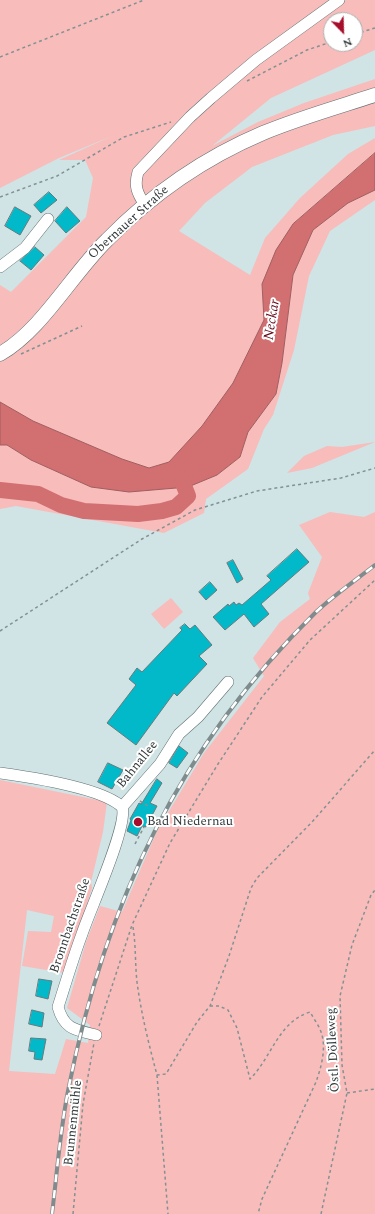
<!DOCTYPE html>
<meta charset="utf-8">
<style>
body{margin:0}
#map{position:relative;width:375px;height:1214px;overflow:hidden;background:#d0e3e5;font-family:Spectral,serif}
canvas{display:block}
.north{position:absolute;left:323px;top:12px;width:40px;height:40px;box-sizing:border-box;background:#fff;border:1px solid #adafb0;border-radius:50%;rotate:157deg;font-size:11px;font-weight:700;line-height:16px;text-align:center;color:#313839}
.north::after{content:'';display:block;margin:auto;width:14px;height:18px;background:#a70e2c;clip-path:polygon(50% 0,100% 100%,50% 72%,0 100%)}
</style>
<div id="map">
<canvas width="375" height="1214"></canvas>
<div class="north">N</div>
</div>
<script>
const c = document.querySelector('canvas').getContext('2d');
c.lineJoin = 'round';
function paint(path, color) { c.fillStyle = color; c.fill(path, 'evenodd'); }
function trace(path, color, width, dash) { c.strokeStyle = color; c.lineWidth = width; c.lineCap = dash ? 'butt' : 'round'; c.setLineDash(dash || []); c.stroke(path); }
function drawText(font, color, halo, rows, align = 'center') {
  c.font = font + ' Spectral,serif'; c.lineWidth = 4; c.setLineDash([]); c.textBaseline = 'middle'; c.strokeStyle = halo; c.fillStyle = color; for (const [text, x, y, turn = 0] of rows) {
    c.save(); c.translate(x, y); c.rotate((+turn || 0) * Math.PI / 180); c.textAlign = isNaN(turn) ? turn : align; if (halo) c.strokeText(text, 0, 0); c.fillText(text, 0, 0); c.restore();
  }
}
paint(new Path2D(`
 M0,0H375V50L271,98L212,146L258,122L304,103L375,79V126L333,135L252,167L205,203L179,231L250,275L265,238L300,198L348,154L375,138V153L294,223L262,284L264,320L233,383L202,426L169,462L149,468L122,459L33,421L0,402V285L11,292L86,217L93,178L85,160H59L112,136L59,158L0,188ZM331,20H355V44H331Z
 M375,190V200L330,231L309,276L294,350L273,415L264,429L248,469L206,499L204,513L164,533L16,506L0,509V445H7L31,460L91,487L217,475L240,457L248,432L276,394L282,363L293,275L313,230L348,203Z
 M375,442L312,468L287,473L304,456L327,446L342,447Z
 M330,512L364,517L375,512V1214H0V780L107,802L103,832L91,882L92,888L65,973L22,966L28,931L51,932L54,916L27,910L9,1071L55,1074L66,1039L88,1043L90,1025L67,1008L86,942L100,906L122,912L157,831L204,753L264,676L253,658L280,622L310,599L308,593L322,557L299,525Z
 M171,598L183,612L164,629L151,614Z`), '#f8bcbb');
const water = new Path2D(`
 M375,153V190L348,203L313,230L293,275L282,363L276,394L248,432L240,457L217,475L188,487L129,492L91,487L31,460L7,445H0V402L33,421L122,459L149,468L169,462L202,426L233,383L264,320L262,284L276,250L293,224Z`);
paint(water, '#d16f71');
trace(water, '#a15e60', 1);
trace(new Path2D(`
 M0,490L38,494L61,505L84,511L138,514L162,511L176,507L188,496L181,478`), '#d16f71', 16);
const building = new Path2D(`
 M49,192L57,200L41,213L34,205Z
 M15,207L31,216L20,235L5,226Z
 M67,207L80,221L66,233L55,221Z
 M35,247L44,255L31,270L20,261Z
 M297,549L309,562L261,604L269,614L254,627L244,614L225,630L213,617L228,604L229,606L234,602L236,605L239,603L242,605L271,580L267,576Z
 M233,560L243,579L237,583L227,563Z
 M210,582L217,590L206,600L199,592Z
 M185,624L190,629L195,625L212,645L199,656L207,664L177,696L174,693L136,745L107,723L136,685L129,679L137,668L142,672L182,630L180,628Z
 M179,746L188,753L177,768L169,763Z
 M108,763L123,770L112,789L98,782Z
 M157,779L162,783L150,803L157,806L146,827L142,826L137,836L127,831L131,820L130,819L139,803L141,804Z
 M39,979L52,981L48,999L36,996Z
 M32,1010L44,1013L42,1027L29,1024Z
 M31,1038L46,1039L42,1060L34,1059L35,1052L29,1051Z`);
paint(building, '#02b9c9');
trace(building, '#68797b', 1);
const minor = new Path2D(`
 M145,205C137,193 134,186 138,172L190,117L211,98L256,60L339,0
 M0,267L25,248L48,219
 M0,773C29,777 102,788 122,807
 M122,807L160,764L179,734L198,717L228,682
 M96,1035C75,1030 64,1029 58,1007C66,982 73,958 82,934C89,912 129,824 122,807`);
const major = new Path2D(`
 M0,354C42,330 72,274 107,240C152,194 204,158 263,133C299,118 338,107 375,95`);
trace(minor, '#607072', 12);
trace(major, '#607072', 15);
trace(new Path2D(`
 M355,34L375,28
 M0,57L144,0
 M247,81L307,50L331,42
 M0,197L57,176L124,137L171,122
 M21,354L82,326
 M0,631L142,539L195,510L257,491L341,478L375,468
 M140,801L148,806
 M150,818L155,821
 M135,844L144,827
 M133,927C136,946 135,964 137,982C141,1013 149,1045 157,1075L166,1074L197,1022L210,1006L229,956L251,888L257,878L312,822L375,750
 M210,1006H219L228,1010L237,1028L250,1079C272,1057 278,1022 310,1012C314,1019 320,1027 322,1035C326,1050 321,1068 316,1082L262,1199L258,1214
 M99,1026L132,925L170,843L218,764L262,697L310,640L375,580
 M157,1075L168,1214
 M347,1093L375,1089
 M73,1214L83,1104L94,1043
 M321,1214L347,1093L342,1065L340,996L352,945L371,895L375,890`), '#849193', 1.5, [3, 3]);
trace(minor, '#fff', 11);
trace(major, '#fff', 14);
const rail = new Path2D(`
 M52,1214C57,1173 60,1131 68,1091C105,903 179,747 316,612C334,595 356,580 375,565`);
trace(rail, '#7f8c8d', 4);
trace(rail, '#fff', 2.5, [8]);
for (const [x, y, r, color] of [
 [138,822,5,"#a70e2c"]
]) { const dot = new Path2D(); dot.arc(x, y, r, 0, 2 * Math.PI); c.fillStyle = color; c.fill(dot); trace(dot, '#fff', 1.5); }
drawText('13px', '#313839', '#fff', [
 ["Obernauer Straße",129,223,-42],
 ["Bahnallee",138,765,-51],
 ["Bronnbachstraße",71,926,-71],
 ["Östl. Dölleweg",334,1050,-93],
 ["Brunnenmühle",74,1123,-84]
]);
drawText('13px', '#313839', '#fff', [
 ["Bad Niedernau",147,822]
], 'left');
drawText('italic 14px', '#630717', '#fff', [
 ["Neckar",273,320,-81]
]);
</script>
